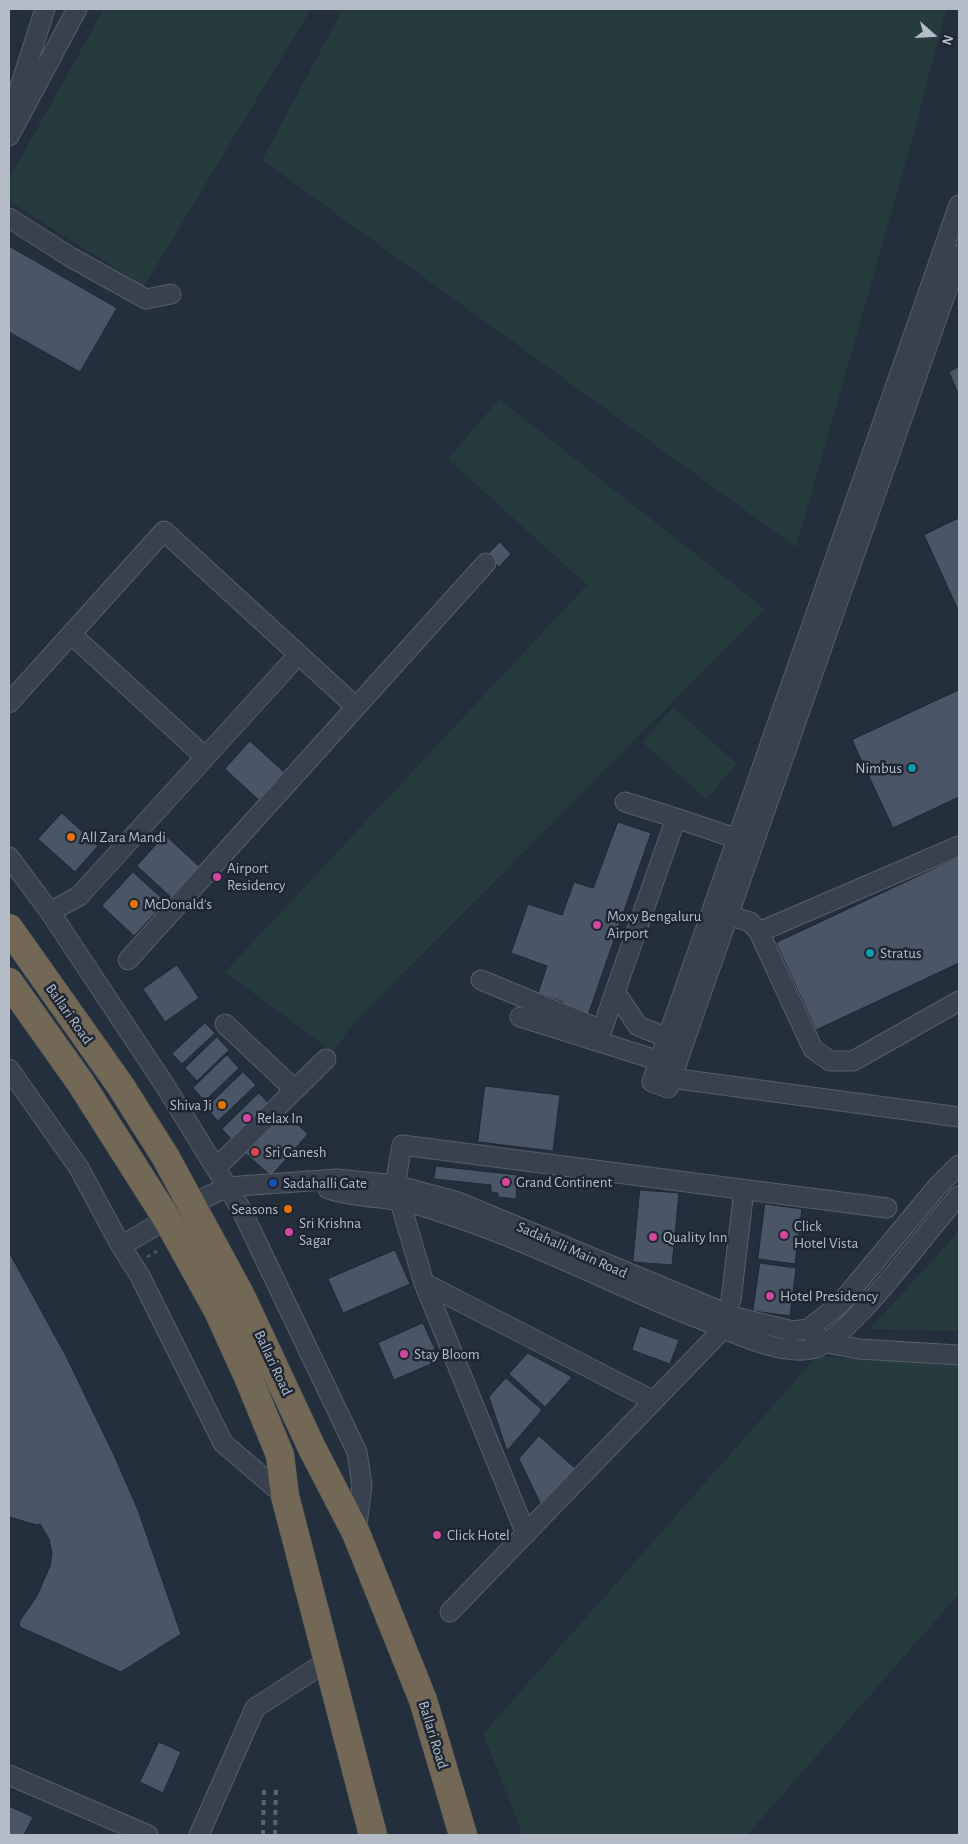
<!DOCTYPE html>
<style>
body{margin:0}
#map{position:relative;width:968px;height:1844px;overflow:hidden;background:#242f3d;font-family:"Alegreya Sans",sans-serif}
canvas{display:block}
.frame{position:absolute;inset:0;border:10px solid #b4bcc8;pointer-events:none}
.north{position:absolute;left:908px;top:10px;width:50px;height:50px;-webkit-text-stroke:4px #1d2632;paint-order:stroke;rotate:109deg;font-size:14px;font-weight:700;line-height:20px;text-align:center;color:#b4bcc8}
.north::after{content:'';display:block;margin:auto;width:18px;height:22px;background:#b4bcc8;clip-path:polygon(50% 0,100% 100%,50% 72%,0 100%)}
</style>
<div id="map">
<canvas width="968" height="1844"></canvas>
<div class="frame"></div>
<div class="north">N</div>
</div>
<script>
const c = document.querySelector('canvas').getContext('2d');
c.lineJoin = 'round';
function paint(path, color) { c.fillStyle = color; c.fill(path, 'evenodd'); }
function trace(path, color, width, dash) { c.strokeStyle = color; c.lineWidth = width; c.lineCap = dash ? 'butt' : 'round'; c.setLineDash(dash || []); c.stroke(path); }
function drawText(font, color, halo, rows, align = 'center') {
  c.font = font + ' "Alegreya Sans",sans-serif'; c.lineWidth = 5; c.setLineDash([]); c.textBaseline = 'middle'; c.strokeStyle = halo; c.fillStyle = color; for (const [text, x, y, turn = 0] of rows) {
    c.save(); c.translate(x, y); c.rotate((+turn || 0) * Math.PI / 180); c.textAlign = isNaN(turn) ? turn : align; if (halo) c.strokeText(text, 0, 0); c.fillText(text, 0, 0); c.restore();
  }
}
paint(new Path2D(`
 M104,9H311L144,286L9,201V179Z
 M343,9H946L911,144L796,547L262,160Z
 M499,399L765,609L353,1024L333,1052L225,972L587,585L448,459Z
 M673,707L737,764L706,799L642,742Z
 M959,1231V1331L870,1329Z
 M817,1356L959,1366V1594L747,1835H523L483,1734Z`), '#263b3e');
const building = new Path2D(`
 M9,246L117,308L80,372L9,332Z
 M959,367V396L949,372Z
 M959,518V612L924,535Z
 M500,542L511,554L499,567L487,555Z
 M959,690V797L893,828L852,740Z
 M250,741L286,774L261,802L225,769Z
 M62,813L98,846L75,872L38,839Z
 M618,822L651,833L587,1018L560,1009L563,1002L538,993L547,966L511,953L528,904L562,915L574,882L593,888Z
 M165,835L201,868L173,899L137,866Z
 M959,857V963L816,1030L776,943Z
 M133,872L166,902L134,936L102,906Z
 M177,965L199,998L165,1022L143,989Z
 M205,1023L215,1033L182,1064L172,1054Z
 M217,1037L229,1050L197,1081L185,1068Z
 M227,1055L239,1068L205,1101L193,1088Z
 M243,1072L256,1085L218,1121L206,1108Z
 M485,1086L560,1095L553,1151L478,1142Z
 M259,1093L273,1108L235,1143L222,1129Z
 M280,1109L308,1134L271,1176L243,1151Z
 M436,1166L518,1175L516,1199L498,1197V1193L491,1192V1185L434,1179Z
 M640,1190L679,1193L672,1265L633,1262Z
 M765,1204L802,1209L795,1264L758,1259Z
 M395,1250L410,1284L343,1313L328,1279Z
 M9,1252L66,1356L114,1455L138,1510L181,1634L121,1672L20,1627L19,1622L37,1596L50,1566L52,1553L49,1539L40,1524L37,1525L9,1517Z
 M760,1263L796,1268L790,1316L753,1311Z
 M423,1323L440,1360L394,1380L378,1343Z
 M640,1326L679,1340L670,1364L632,1350Z
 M528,1353L572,1377L545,1407L509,1374Z
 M506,1378L542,1410L507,1451L489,1397Z
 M539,1436L577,1470L542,1507L519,1459Z
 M159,1742L181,1752L163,1793L140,1782Z
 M9,1806L33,1817L24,1835H9Z`);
paint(building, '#4a5665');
trace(building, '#1f2834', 1);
const minor = new Path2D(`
 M11,115L45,9
 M9,136L77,9
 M959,205L652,1082L668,1088L959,255
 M9,218L72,258L146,299L171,294
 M71,634L204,756
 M9,703L164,531L356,707
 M625,802L676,818
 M9,857L50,912L164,1084L241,1209L357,1452L362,1485L356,1533
 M50,912L79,896L299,654
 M728,915L750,922L759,932L813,1049L830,1061H853L959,1001
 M759,932L959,846
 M128,960L486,563
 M481,980L602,1030L615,992
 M520,1017L660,1061
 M225,1024L295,1090
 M668,1038L638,1026L615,992L676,818L738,839
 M9,1069L79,1168L121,1246L140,1276L223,1443L285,1496
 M671,1078L959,1117
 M216,1168L326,1059
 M328,1189C349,1196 373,1197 395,1200C413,1203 432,1209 449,1215C535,1243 616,1286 700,1319C731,1331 783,1358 815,1348C852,1337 928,1228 959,1196
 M121,1246L192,1204L227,1187L337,1179L395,1185L458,1202L735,1317L793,1331L808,1329L827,1343L859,1349L959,1355
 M424,1283L654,1401
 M731,1300L744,1190
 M808,1329L839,1305L937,1187L959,1165
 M526,1534L424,1283L395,1185L402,1145L887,1208
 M450,1612L724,1328
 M9,1775L148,1835
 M199,1835L255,1708L329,1660`);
const highway = new Path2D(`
 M9,928L120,1085L165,1156L241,1296L312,1448L356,1533L423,1700L463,1835
 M9,982L80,1082L167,1219L218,1311L248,1377L280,1455L285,1496L373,1835`);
trace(minor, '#565f6b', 21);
trace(highway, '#434c58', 29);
trace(new Path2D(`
 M147,1257L161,1249`), '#44585b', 3, [4, 4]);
trace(minor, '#38414d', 19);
trace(highway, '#736755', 28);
trace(new Path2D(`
 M263,1835L264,1786
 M275,1835L276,1785`), '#5a6574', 4, [5, 5]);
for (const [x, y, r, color] of [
 [912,768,5,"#0f9aa8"],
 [71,837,5,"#e8710a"],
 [217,877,5,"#d1479c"],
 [134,904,5,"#e8710a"],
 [597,925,5,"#d1479c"],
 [870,953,5,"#0f9aa8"],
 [222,1105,5,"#e8710a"],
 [247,1118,5,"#d1479c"],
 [255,1152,5,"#e0444e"],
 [506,1182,5,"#d1479c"],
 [273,1183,5,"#1a4fb4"],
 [288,1209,5,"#e8710a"],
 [289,1232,5,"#d1479c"],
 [784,1235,5,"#d1479c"],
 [653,1237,5,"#d1479c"],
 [770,1296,5,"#d1479c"],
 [404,1354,5,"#d1479c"],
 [437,1535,5,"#d1479c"]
]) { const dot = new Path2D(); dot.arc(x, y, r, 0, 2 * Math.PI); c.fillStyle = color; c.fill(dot); trace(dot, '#1d2632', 2); }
drawText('15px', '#b4bcc8', '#1d2632', [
 ["Nimbus",902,768,"right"],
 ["All Zara Mandi",81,837],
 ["Airport",227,868],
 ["Residency",227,885],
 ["McDonald's",144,904],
 ["Moxy Bengaluru",607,916],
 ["Airport",607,933],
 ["Stratus",880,953],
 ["Shiva Ji",212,1105,"right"],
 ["Relax In",257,1118],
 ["Sri Ganesh",265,1152],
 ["Grand Continent",516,1182],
 ["Sadahalli Gate",283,1183],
 ["Seasons",278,1209,"right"],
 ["Sri Krishna",299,1223],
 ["Sagar",299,1240],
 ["Click",794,1226],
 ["Hotel Vista",794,1243],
 ["Quality Inn",663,1237],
 ["Hotel Presidency",780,1296],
 ["Stay Bloom",414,1354],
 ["Click Hotel",447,1535]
], 'left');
drawText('15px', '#b4bcc8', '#1d2632', [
 ["Ballari Road",69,1014,55],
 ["Sadahalli Main Road",572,1250,24],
 ["Ballari Road",273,1363,65],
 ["Ballari Road",433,1735,73]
]);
</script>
